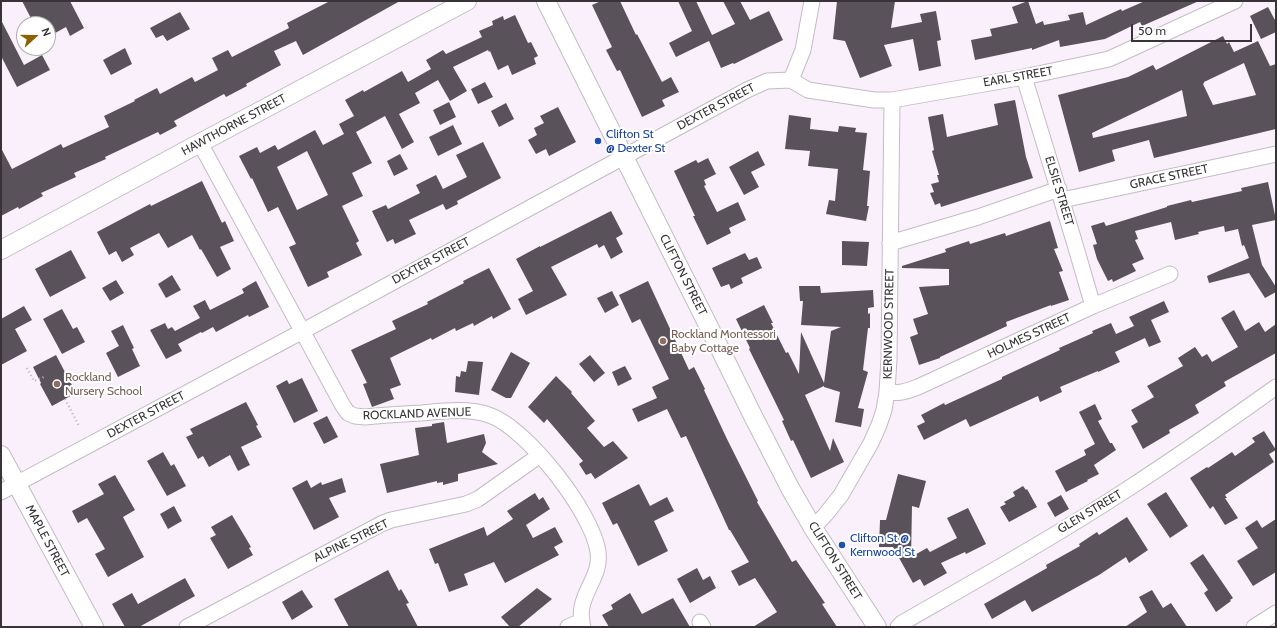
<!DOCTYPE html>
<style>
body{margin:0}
#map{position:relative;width:1277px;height:628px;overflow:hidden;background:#faf0fb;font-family:Cabin,sans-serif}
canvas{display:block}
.frame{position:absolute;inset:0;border:2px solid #373337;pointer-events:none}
.north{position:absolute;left:16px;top:16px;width:40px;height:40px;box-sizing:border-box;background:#fff;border:1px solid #afadaf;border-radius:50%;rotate:69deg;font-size:11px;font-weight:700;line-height:16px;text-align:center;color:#373337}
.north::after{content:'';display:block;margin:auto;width:14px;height:18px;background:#8c6104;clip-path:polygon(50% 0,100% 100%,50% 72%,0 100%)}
.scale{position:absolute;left:1131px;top:24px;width:121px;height:18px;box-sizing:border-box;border:2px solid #373337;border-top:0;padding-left:5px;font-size:12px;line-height:14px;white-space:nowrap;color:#373337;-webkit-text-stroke:3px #fff;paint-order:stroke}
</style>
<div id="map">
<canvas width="1277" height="628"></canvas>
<div class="frame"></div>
<div class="north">N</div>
<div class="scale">50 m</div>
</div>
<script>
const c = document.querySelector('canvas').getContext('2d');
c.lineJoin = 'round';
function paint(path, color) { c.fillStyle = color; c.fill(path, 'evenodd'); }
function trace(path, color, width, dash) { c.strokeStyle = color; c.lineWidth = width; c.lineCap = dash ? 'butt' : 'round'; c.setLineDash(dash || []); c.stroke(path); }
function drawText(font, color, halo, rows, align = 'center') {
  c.font = font + ' Cabin,sans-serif'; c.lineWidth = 4; c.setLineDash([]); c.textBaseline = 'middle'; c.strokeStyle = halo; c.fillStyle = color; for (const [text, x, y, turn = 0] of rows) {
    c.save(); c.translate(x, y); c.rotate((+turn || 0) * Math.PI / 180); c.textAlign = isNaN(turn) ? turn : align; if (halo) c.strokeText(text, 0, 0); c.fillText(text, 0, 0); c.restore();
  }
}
paint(new Path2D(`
 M22,1H70L84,28L70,36L66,27L48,37V24H34Z
 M330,1H400L303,55L296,41L274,51L281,65L246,84L247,86L226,97L224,94L174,121L177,126L160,135L158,132L105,157L106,159L74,173L76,177L41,193L43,196L19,209L18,207L1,216V148L12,169L61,144L63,148L109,127L104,116L135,101L134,100L157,88L160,94L192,77L195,82L218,70L212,58L228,50L232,57L289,28L287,23Z
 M601,1H620L636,35L637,34L662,82L671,77L679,92L662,100L665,106L642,117L620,70L617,71L606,50L612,47L592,5Z
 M678,1H696L712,35L735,24L723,1H740L750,20L769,11L783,40L734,64L733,63L721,68L709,41L676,57L669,43L692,31Z
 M837,1H895L891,28L922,22L920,14L936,11L941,40L937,41L941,66L919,71L913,39L884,45L892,66L860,78L845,41L833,39Z
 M1028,1L1036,24L1043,21L1044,25L1070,20L1068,15L1083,12L1086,25L1121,9L1122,11L1145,1H1199L1142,26L1140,22L1105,39L1060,47L1059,40L1032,50V48L975,60L971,40L992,36L990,29L1018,23L1012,7Z
 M1268,7L1276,22V32L1261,39L1250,16Z
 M180,12L190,29L167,41L163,35L156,38L150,28Z
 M515,15L528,43L531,42L538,56L534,58L536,64L512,75L508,65L498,70L490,51L489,52L488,50L453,67L467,91L450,101L438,80L415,93L420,103L399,114L414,142L402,149L385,116L356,132L372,163L352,173L363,196L342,206L359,241L356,243L362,255L327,272L329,277L308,287L289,247L296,244L278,207L268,212L252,178L251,179L239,156L257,147L260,153L275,145L278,150L315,130L323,145L344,134L339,124L354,116L345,100L363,90L364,92L402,71L408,82L431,69L426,60L443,50L446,54L482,37L479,31L493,25L492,21L503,16L504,20ZM307,151L328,195L297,210L277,167Z
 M1,20L24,65L42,55L50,70L17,87L1,56Z
 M1223,36L1227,44L1229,42L1234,52L1258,41L1270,66L1276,64V129L1154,158L1149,140L1112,150L1115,161L1079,172L1058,95L1128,77L1153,65L1156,70ZM1244,63L1256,95L1213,105L1203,84L1204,83V82ZM1182,90L1187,116L1093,138L1092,133Z
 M125,48L132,64L111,75L103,60Z
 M485,82L493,97L478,104L471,89Z
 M1015,100L1026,157L1033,178L941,207L940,203L935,205L930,193L934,192L931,184L939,182L937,175H939L932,151L934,150L928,117L943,114L947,137L998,125L994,104Z
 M449,102L456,117L440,125L433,110Z
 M506,103L514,119L499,127L491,111Z
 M558,107L576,142L549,156L546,149L536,154L528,140L537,135L534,128L544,123L540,116Z
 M789,115L811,118L810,129L838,132L839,126L856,128L855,132L867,133L863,170L870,171L867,206H869L866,221L826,214L829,200L835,201L838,169L808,166L810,151L785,149Z
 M453,125L462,144L438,156L429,137Z
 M483,142L501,178L457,201L458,204L446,210L443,204L409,220L416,234L395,244L393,239L387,242L372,211L386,205L388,209L420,193L416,185L436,175L443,189L467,177L456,155Z
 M758,151L765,165L751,172L759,187L744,195L729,167Z
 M400,154L408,169L394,176L387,161Z
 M708,158L716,174L704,180L706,185L704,186L717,212L738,202L746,220L729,228L731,233L707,245L693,216H695L674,171L696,160L698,163Z
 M202,181L222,223L225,221L234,241L220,247L231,269L217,277L201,249L200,250L192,235L168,248L159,233L130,248L134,255L122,262L116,251L109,255L97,232L150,204L151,206Z
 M1268,182L1276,220L1252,225L1262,265L1276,287V292L1265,298L1249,273L1209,283L1207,276L1249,258L1244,245L1242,246L1238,229L1225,232L1224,226L1198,232L1199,234L1175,240L1171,222L1135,231L1138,239L1135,240L1144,259L1132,264L1136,271L1113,282L1112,279L1108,281L1097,259L1093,245L1097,244L1091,226L1104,222L1106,226L1167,207V206L1191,200L1192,202L1242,191L1241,188Z
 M611,211L623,234L616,238L623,252L611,259L604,245L599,248L597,244L551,267L567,295L526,315L518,299L533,291L516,259L540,246V247Z
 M1050,221L1058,248L1054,249L1063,271L1059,272L1069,300L1051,306V305L1006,322L1007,326L940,357V358L919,365L910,337L918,334L913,319L928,314L919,287L949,285V269L902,268V266L946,252L945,249L969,241L970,244L1005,233L1006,236Z
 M842,241L869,242L867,266L842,265Z
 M71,250L86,278L50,297L35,269Z
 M745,253L749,260L757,257L762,268L741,278L743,283L731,289L729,284L721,287L712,268Z
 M489,268L511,309L493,319L492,316L474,326L473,323L456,331L455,328L432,340L431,338L390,358L401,385L390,389L394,399L372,407L363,384L367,383L351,350L396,329L392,321L428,304L427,302L464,283L463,281Z
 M172,275L181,290L166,298L158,284Z
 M116,280L124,293L110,301L102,288Z
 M256,281L269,307L249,317L248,315L216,332L213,327L202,333L201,332L178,344L182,351L166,359L150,330L165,323L168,329L172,327L175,331L200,318L193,306L205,300L210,310L244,293L242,289Z
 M648,281L689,370L694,367L705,389L704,390L727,439L758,501L757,502L792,562L796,560L825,603L822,604L837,627H753L777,612L755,578L739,586L731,571L749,562L730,530H729L686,436L681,438L667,409L638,422L632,409L657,398L652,387L669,379L640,319L632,323L619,295Z
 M799,286H820L821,293L873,290L874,307L868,308V314L870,313V328H868L863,370L868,372L858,408L864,409L861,427L835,422L840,392L824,387V386L805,395L830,451L833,438L844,462L811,478L793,440L791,441L782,421L784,420L749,349L750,348L736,319L764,305L773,323H771L786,353L788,352L799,374L801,332L824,383L831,331L841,327L801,325L803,301H800Z
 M612,291L619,305L605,313L597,298Z
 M1164,301L1169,312L1151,320L1161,342L1149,347L1145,338L1115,352L1120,362L1098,372V371L1060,387L1062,392L1040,402L1038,396L970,427L966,419L924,440L917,426L925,422L921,415L944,403L945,405L1002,379V377L1060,350L1059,348L1093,333L1092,331L1111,323L1116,334L1134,326L1129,317Z
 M24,306L32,320L15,329L27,351L1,365V319Z
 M62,309L73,329L77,327L85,342L62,354L43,319Z
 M1234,310L1245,331L1259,322L1265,332L1276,324V353L1224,382L1226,386L1195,405L1199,413L1169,430L1170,433L1143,449L1131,426L1138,422L1131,410L1154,397L1147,386L1183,366L1178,358L1195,347L1202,357L1207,354L1212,362L1238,347L1221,318Z
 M123,325L134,348L132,349L140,366L118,377L106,353L119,346L111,331Z
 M511,352L530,363L511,398H506L491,390Z
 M56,355L76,393L52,406L40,384L41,383L33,367Z
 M590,355L605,373L594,382L579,364Z
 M468,361L483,362L479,395L455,392L456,376L460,377L461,371L466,372Z
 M625,366L632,379L618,386L612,372Z
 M556,376L572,392L571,393L595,421L587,428L604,447L613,441L628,458L595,479L591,473L586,475L579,464L583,461L547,419L544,423L528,407Z
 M302,378L318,411L294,423L276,386L287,380L289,384Z
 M246,402L258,425L256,426L262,437L241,447L250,465L238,471L230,455L209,467L203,456L198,459L186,437L193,434L190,429Z
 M1095,404L1102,419L1098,421L1110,443H1112L1116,450L1094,465L1099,474L1087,480L1088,481L1066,492L1055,471L1086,455L1084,450L1095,444L1079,412Z
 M327,416L338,437L324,444L313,423Z
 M444,422L447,443L484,434L486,443L482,452L498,464L458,474V481L443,485V482L437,483V481L387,493L380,464L419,455L415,428L432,426V424Z
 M1264,431L1276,450L1269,454L1274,462L1225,495L1227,498H1225L1238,518L1225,525L1213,506L1210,509L1190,478L1207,467L1208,468L1232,452L1235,456L1255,442L1252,438Z
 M163,452L171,466L174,464L186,486L167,496L147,461Z
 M898,474L926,481L919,508L912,506L911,557L927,548L930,552L957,538L947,518L968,508L986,544L966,554L965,552L941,563L947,573L924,586L920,579L913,583L893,547H879L880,520H886Z
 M115,475L135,510L123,517L144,557L108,577L95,554L105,549L87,518L78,523L72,511L104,494L98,484Z
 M342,478L346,492L329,498L339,517L314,530L292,488L307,480L311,488L321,482L322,485Z
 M639,484L650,506L667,497L674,511L654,521L668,551L638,566L617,523L613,525L602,503Z
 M1023,486L1026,490L1027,489L1037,507L1009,522L1000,507L1006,504L1004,502L1015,496L1013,492Z
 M1166,492L1188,526L1170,538L1147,504Z
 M535,493L539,500L543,497L550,509L526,525L533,538L555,527L563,542L554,547L559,555L505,583L494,562L464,574L468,585L449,592L438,563L435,564L429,549L484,527L487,536L513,519L507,511Z
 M1061,495L1069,509L1055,517L1047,503Z
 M174,506L182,521L168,529L160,514Z
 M232,515L251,547L249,548L253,555L228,569L210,538L216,535L211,527Z
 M1127,517L1148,550L1129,563L1126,557L1099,575L1032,612L1025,600L992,619L984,604L1047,568L1046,565L1080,546L1079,544L1097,532L1099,535Z
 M1276,519V572L1253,586L1237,561L1258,548L1245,528L1257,520L1262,528Z
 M1203,554L1233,598L1230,600L1231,601L1216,612L1204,593L1208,590L1190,563Z
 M697,568L703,580L710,576L716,588L690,603L677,579Z
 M388,570L399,591L401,589L409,603L406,604L418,627H349L334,599Z
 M185,578L195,596L139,627H125L112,604L132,593L138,604Z
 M537,588L552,599L518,627H510L501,617Z
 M302,590L313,607L292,620L282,602Z
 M1152,590L1163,608L1171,603L1187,627H1125L1147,612L1139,597Z
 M630,593L642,614L673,598L690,627H609L602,615L613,609L611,605Z`), '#5a525b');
const minor = new Path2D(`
 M1024,77L1074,241L1093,306
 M791,80L808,90L874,100H892L1024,77L1109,59L1235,1
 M200,143L343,406L348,413L355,416L365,417C384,415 403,414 422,413C444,411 468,408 489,415C526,427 593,513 598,552C602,580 574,596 583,627
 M1062,200L1276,154
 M890,243L978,217L1059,189
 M887,392C899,394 907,391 918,387L1093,306L1170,274
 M1,492L303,331L747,90L767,81L791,80L803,50L812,1
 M813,528L826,514L841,495L871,443L879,425L884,410L887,392L889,359L892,100
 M700,622L703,627
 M187,627L381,524L391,520L466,504L478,499L540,455
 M568,627L582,621
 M898,627L902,623C977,580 1054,537 1126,490C1177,457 1227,422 1276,387
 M1254,627L1276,613`);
const tertiary = new Path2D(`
 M546,1L717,343L753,416L790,488L813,528L877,627
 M1,250L200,143L467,1
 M1,455L94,627`);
trace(minor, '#c4bbc5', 17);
trace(tertiary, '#c4bbc5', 20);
trace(new Path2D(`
 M27,368L34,381L44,377
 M65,399L79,426`), '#bab2ba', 2.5, [1, 3]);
trace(minor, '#fff', 15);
trace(tertiary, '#fff', 18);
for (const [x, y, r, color] of [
 [598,141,4,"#1a4fb4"],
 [663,341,4,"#8d6e63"],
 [57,384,4,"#8d6e63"],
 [842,545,4,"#1a4fb4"]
]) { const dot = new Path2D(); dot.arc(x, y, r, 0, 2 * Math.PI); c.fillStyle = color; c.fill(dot); trace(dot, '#fff', 1.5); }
drawText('12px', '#373337', '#fff', [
 ["EARL STREET",1018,77,-10],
 ["DEXTER STREET",716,107,-28],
 ["HAWTHORNE STREET",234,125,-28],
 ["GRACE STREET",1169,177,-12],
 ["ELSIE STREET",1059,191,73],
 ["DEXTER STREET",431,261,-28],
 ["CLIFTON STREET",683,275,63],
 ["KERNWOOD STREET",889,324,-89],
 ["HOLMES STREET",1029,336,-25],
 ["ROCKLAND AVENUE",417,414,-2],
 ["DEXTER STREET",146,415,-28],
 ["GLEN STREET",1090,512,-31],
 ["MAPLE STREET",47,541,62],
 ["ALPINE STREET",351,541,-26],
 ["CLIFTON STREET",835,561,58]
]);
drawText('12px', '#164399', '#fff', [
 ["Clifton St",606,134],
 ["@ Dexter St",606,148],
 ["Clifton St @",850,538],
 ["Kernwood St",850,552]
], 'left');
drawText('12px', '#785e54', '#fff', [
 ["Rockland Montessori",671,334],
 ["Baby Cottage",671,348],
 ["Rockland",65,377],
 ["Nursery School",65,391]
], 'left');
</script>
